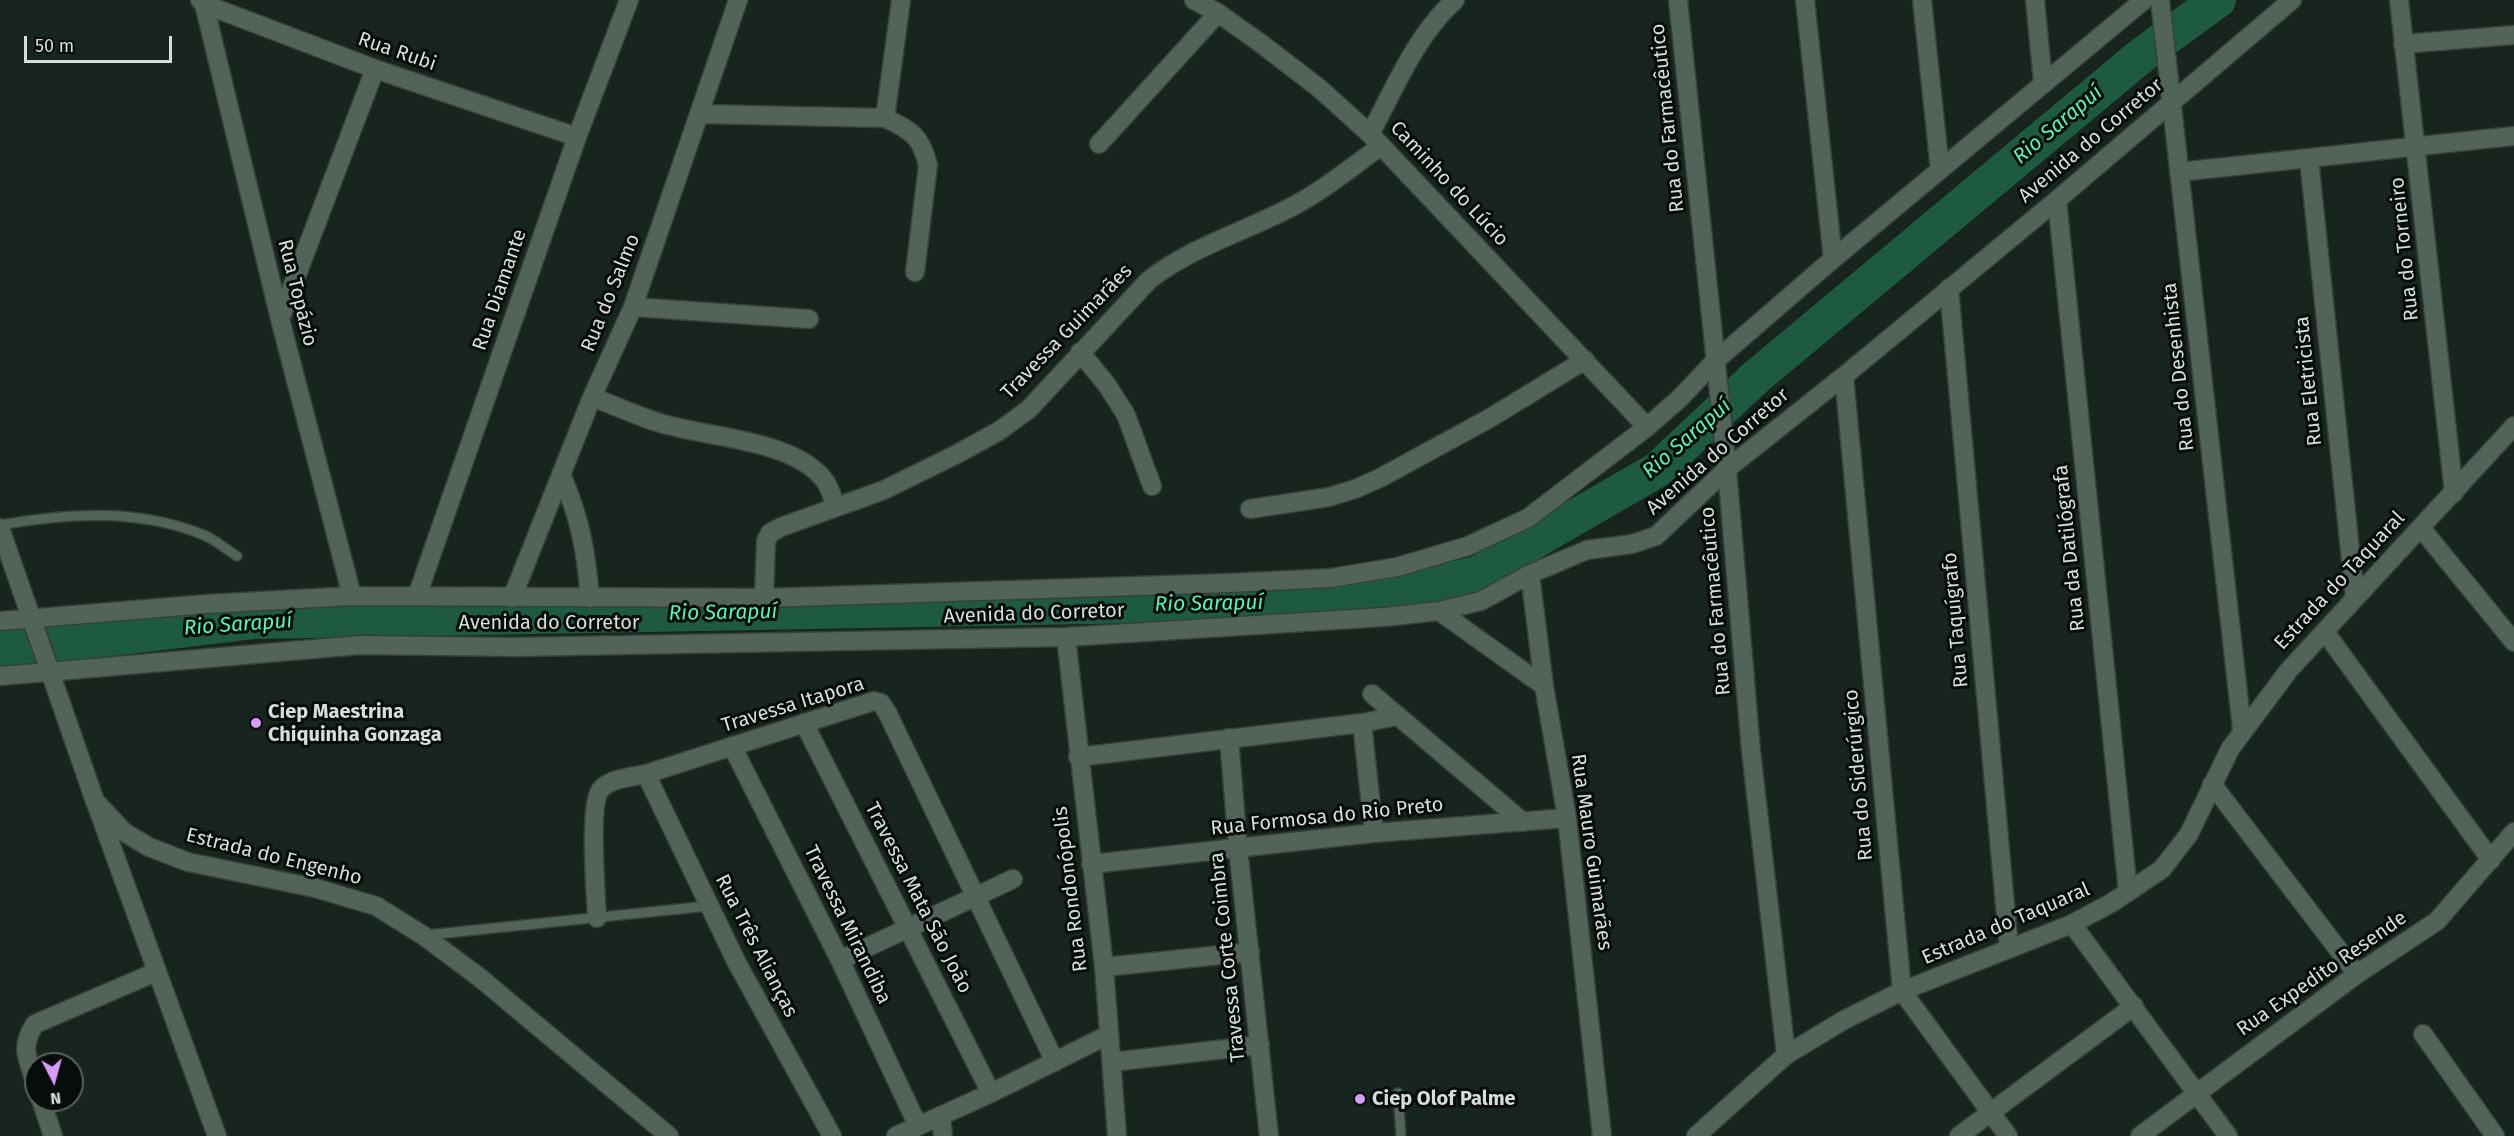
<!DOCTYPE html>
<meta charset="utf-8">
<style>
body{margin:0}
#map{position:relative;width:2514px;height:1136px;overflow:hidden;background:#17251e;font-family:"Fira Sans",sans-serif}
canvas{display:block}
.north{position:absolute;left:24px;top:1052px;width:60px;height:60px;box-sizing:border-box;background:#070d0a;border:2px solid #59615d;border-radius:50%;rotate:174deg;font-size:16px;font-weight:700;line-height:24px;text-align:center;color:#d5ded9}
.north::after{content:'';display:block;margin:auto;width:21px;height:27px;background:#d89bf8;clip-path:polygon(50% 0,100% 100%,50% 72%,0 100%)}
.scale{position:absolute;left:24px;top:36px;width:148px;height:27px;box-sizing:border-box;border:3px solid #d5ded9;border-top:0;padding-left:8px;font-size:18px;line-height:21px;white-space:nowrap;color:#d5ded9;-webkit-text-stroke:4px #070d0a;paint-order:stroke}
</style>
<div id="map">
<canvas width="2514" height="1136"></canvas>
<div class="north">N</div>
<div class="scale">50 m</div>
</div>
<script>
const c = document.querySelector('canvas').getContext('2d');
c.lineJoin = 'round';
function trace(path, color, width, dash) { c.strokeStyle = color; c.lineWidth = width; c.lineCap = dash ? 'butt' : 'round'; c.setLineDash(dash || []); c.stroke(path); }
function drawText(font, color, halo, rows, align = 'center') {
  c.font = font + ' "Fira Sans",sans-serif'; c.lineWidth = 6; c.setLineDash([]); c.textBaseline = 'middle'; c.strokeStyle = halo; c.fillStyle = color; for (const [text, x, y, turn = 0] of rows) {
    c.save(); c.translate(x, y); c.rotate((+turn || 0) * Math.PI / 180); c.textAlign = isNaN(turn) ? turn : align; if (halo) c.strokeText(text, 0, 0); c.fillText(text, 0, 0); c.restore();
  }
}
trace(new Path2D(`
 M0,648L89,641L255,621L1259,603L1381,597L1477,574L1657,470L1756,377L2142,55L2218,0`), '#1e5a42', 36);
const service = new Path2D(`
 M0,525C68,513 140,508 206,536C217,541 227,550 237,556
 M427,935L708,906
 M1398,1093L1401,1136`);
const minor = new Path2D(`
 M200,0L204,4L280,319L352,596
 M1194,0L1218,13L1259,42L1319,88L1370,134L1647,427
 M1678,0L1727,469L1751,751L1786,1055
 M1805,0L1833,259
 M1922,0L1940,170
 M2035,0L2043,82
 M2399,0L2454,493
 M204,4L375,69L577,137
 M2403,44L2514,35
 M700,114L885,118C911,130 921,136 928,165L915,272
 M885,118L901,0
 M1370,134C1395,88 1416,35 1455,0
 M1099,144L1218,13
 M2309,159L2355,598
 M2179,172L2514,136
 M2057,200L2128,892
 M1949,288L2009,949
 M633,307L809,319
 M280,319L375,69
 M1080,352L1107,385L1126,415L1152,486
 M1844,376L1902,991L2008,1136
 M592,397C613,405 635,415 657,422C704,438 793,438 825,481C830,488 833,499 836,507
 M561,474C580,518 586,550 590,598
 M1250,509L1329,497L1355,489L1380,478L1490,418L1585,360
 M2421,528L2514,642
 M1530,574L1544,686L1567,818L1602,1136
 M417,596L577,137L629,0
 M512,598L592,397L633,307L738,0
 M764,598L766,541L770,533L781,527L884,490L957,454L999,431L1029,409L1149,280C1194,245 1248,231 1297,204C1327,188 1354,165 1381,146
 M1439,611L1544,686
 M0,621L207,604L352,596L764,598L1229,583L1331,578L1397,567L1468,546L1528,518L1647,427L1680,398L1715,361L1833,259L2144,0
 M2325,632L2491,860
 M1066,637L1104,967L1117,1136
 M0,676L360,645L516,647L1066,637L1384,617L1439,611L1481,601L1530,574L1587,550L1632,544L1656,536L1727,469L1844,376L2057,200L2292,0
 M1372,694L1523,822
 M804,723L991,1093
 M1362,723L1374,833
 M1229,738L1238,848L1269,1136
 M732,746L840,960L918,1126
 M1078,757L1362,723L1397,716
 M646,774L737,963L832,1136
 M2212,784L2357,974
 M95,801L217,1136
 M1091,864L1374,833L1567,818
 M597,918C596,896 588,800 602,788C613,778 632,777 646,774L874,701L881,703L887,712L1055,1062
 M2072,924L2228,1136
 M840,960L1013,879
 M1104,967L1250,952
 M2423,1034L2495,1136
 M1112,1062L1260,1045
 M36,1084C28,1059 19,1048 35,1024L156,972
 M41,1100L53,1136
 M941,1117L943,1136
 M896,1136L991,1093L1108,1035
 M1959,1136L2134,1006
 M2140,1136L2357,974L2437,921L2514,832`);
const tertiary = new Path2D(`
 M2160,0L2242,729
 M0,528L95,801L124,832L149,847L188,862L315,888L376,906L424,936L479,977L669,1136
 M1696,1136L1786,1055L1844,1020L1902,991L2072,924L2113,902L2162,869L2189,834L2230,749L2289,670L2514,426`);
trace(service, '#35403a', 12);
trace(minor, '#35403a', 21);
trace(tertiary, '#35403a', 21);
trace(service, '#52635a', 9);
trace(minor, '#52635a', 18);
trace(tertiary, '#52635a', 18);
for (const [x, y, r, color] of [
 [256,723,6,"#d89bf8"],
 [1360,1099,6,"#d89bf8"]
]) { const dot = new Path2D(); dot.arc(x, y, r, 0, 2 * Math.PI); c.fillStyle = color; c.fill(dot); trace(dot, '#070d0a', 2); }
drawText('20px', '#d5ded9', '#070d0a', [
 ["Rua Rubi",397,52,19],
 ["Rua do Farmacêutico",1668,118,-96],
 ["Avenida do Corretor",2091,141,-40],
 ["Caminho do Lúcio",1449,184,47],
 ["Rua do Torneiro",2405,249,-96],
 ["Rua Diamante",500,290,-71],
 ["Rua Topázio",297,293,76],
 ["Rua do Salmo",611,293,-68],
 ["Travessa Guimarães",1067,332,-46],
 ["Rua do Desenhista",2179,367,-96],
 ["Rua Eletricista",2309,381,-96],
 ["Avenida do Corretor",1718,452,-41],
 ["Rua da Datilógrafa",2070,548,-96],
 ["Estrada do Taquaral",2340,581,-47],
 ["Rua do Farmacêutico",1716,601,-95],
 ["Avenida do Corretor",1034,614,-2],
 ["Rua Taquígrafo",1956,620,-95],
 ["Avenida do Corretor",549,623],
 ["Travessa Itapora",793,705,-17],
 ["Rua do Siderúrgico",1859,775,-95],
 ["Rua Formosa do Rio Preto",1327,817,-6],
 ["Rua Mauro Guimarães",1591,852,82],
 ["Estrada do Engenho",274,857,14],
 ["Rua Rondonópolis",1071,889,-97],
 ["Travessa Mata São João",918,898,63],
 ["Estrada do Taquaral",2006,924,-23],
 ["Travessa Mirandiba",847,925,64],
 ["Rua Três Alianças",756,946,63],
 ["Travessa Corte Coimbra",1228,957,-96],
 ["Rua Expedito Resende",2322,974,-35]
]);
drawText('bold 20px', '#d5ded9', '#070d0a', [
 ["Ciep Maestrina",268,712],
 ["Chiquinha Gonzaga",268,735],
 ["Ciep Olof Palme",1372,1099]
], 'left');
drawText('italic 21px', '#5cf2b6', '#070d0a', [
 ["Rio Sarapuí",2058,125,-40],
 ["Rio Sarapuí",1687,439,-41],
 ["Rio Sarapuí",1209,604,-1],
 ["Rio Sarapuí",723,613,-1],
 ["Rio Sarapuí",238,625,-4]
]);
</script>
